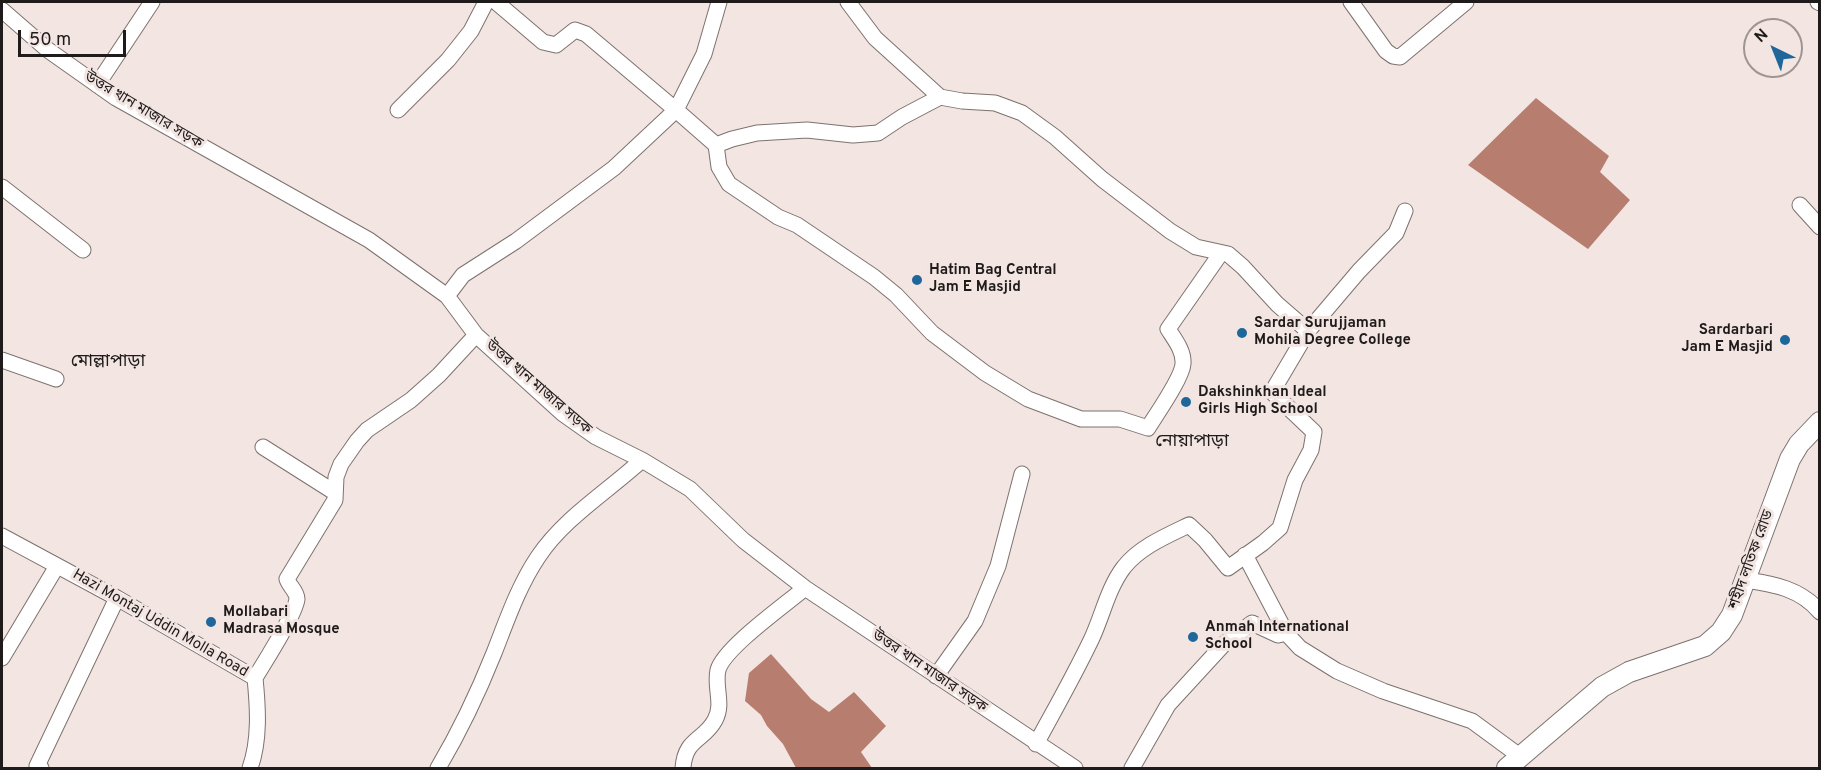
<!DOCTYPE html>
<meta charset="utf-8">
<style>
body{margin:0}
#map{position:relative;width:1821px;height:770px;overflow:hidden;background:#f2e5e2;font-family:Overpass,sans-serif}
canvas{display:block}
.frame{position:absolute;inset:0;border:3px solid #1f1b1a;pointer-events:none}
.north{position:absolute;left:1743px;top:18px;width:60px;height:60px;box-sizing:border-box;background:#f2e5e2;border:2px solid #9e9492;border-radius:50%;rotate:317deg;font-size:16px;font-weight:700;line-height:24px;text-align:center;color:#1f1b1a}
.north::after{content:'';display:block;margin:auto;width:21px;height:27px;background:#1f679b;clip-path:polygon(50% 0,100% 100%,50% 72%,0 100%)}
.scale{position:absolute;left:18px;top:30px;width:108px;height:27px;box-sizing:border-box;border:3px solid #1f1b1a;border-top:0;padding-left:8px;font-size:18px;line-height:21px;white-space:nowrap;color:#1f1b1a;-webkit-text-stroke:4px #f2e5e2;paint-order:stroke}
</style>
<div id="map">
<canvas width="1821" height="770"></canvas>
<div class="frame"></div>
<div class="north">N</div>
<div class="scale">50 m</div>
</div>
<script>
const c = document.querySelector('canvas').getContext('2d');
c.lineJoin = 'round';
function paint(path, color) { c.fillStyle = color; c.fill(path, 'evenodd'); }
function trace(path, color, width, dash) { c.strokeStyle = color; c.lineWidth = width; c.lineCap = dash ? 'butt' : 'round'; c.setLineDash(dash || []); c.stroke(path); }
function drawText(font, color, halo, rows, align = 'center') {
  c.font = font + ' Overpass,"Noto Sans Bengali",sans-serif'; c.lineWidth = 6; c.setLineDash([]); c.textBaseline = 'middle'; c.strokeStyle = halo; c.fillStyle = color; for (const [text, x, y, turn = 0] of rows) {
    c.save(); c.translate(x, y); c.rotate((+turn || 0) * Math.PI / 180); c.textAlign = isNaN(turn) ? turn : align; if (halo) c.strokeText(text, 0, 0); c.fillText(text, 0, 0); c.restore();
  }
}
paint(new Path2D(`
 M1536,98L1609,156L1600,172L1630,200L1588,249L1468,165Z
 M771,654L811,699L829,712L854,692L886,726L861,752L872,768H796L783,744L767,726L761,715L745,701L749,673Z`), '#b77d6f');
const minor = new Path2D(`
 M719,2L704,54L676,110L716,145L732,139L757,133L807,130L853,135L878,133L902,117L940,97
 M848,2L875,38L940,97L962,101L995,103L1022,113L1055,137L1102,179L1170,231L1196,247L1228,254L1243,267L1277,304L1308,331L1272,392L1314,432L1311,450L1295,480L1280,528L1263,543L1228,568L1205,540L1189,525C1166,536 1140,547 1124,567C1108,588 1103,614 1092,638C1075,674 1055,709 1036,744
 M1351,2L1386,51L1393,56L1400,57L1466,2
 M1818,2L1820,3
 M2,10L48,50L116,98L369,240L447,296L476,335L562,413L596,437L642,460L690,489L743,540L805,588L1075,768
 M97,85L152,2
 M398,110L448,60L471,31L486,2
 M716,145L719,167L729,184L778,217L797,225L874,277L896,295L932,333L985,373L1028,399L1081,419H1120L1148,428C1156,415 1182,378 1183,364C1184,351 1175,340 1168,329L1221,253
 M2,187L83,250
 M1800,205L1820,227
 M447,296L463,275L516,241L614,168L676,110L586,34L575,30L556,45L543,42L496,2
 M1308,331L1359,271L1396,233L1405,211
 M2,360L56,379
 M263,447L334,492
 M2,536L117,598L255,678C264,663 295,615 297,599C297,591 289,586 287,579L335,500L336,477L341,464L357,441L367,430L411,400L439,375L476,335
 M1245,555L1286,633L1300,648L1337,671L1383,691L1472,721L1521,757
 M1746,580C1774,584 1801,589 1820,612
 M2,658L57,566
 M936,676L975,621L998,566L1022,474
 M41,768L37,766L117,598
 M250,768C260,740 258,708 255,678
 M438,768C460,731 478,693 494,653C507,620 518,587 538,557C564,518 607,492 642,460
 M683,768C685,738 704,741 715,720C724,704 714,687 718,670C724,648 785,605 805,588
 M1132,768L1168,705L1224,644L1252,623L1278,635L1286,633`);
const tertiary = new Path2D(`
 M1507,768L1602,687L1629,672L1705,646L1721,632L1732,615L1790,459L1799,444L1820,422`);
trace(minor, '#7d726f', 17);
trace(tertiary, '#7d726f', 22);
trace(minor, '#fff', 15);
trace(tertiary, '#fff', 20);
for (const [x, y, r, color] of [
 [917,280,6,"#1f679b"],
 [1242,333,6,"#1f679b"],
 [1785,340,6,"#1f679b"],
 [1186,402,6,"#1f679b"],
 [211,622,6,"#1f679b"],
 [1193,637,6,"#1f679b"]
]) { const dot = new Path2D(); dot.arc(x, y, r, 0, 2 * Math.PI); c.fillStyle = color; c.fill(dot); trace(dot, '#f2e5e2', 2); }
drawText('15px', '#1f1b1a', '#f2e5e2', [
 ["উত্তর খান মাজার সড়ক",143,111,31],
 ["উত্তর খান মাজার সড়ক",538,388,41],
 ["শহীদ লতিফ রোড",1752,560,-70],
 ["Hazi Montaj Uddin Molla Road",160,624,30],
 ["উত্তর খান মাজার সড়ক",929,672,34]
]);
drawText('bold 15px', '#1f1b1a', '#f2e5e2', [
 ["Hatim Bag Central",929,271],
 ["Jam E Masjid",929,288],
 ["Sardar Surujjaman",1254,324],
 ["Mohila Degree College",1254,341],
 ["Sardarbari",1773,331,"right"],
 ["Jam E Masjid",1773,348,"right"],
 ["Dakshinkhan Ideal",1198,393],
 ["Girls High School",1198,410],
 ["Mollabari",223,613],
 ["Madrasa Mosque",223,630],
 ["Anmah International",1205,628],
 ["School",1205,645]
], 'left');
drawText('18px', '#1f1b1a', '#f2e5e2', [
 ["মোল্লাপাড়া",108,362],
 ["নোয়াপাড়া",1192,442]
]);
</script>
